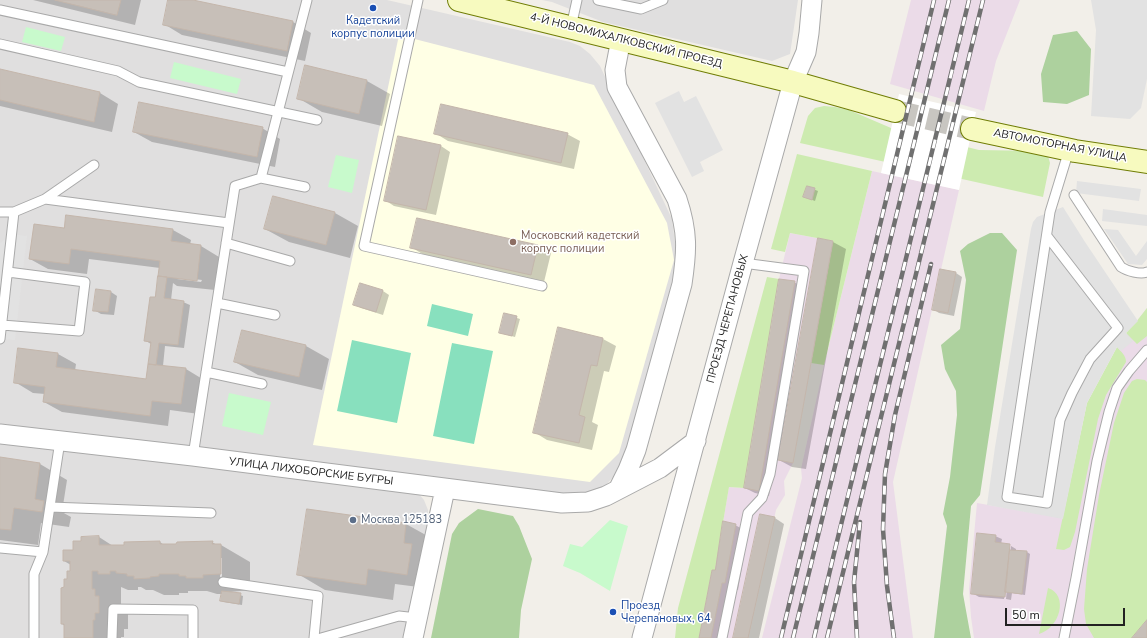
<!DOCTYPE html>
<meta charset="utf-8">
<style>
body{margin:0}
#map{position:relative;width:1147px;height:638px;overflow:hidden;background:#f2efe9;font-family:"Nunito Sans",sans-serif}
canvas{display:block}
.scale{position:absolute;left:1005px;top:608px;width:120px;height:18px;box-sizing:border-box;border:2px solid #222;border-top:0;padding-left:5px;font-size:12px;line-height:14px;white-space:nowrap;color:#222;-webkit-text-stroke:3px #fff;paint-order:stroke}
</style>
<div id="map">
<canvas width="1147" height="638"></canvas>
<div class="scale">50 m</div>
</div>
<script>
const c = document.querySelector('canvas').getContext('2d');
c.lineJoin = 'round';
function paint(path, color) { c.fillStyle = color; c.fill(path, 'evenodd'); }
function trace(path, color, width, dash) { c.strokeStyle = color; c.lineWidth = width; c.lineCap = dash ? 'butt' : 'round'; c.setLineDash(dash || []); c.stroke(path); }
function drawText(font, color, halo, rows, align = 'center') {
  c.font = font + ' "Nunito Sans",sans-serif'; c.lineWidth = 3; c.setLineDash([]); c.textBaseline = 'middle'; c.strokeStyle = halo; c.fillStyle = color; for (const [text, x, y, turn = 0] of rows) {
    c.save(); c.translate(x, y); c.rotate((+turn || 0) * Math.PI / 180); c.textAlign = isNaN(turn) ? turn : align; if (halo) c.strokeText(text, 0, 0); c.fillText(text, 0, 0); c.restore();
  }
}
paint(new Path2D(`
 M0,0H387L570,42L580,46L590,54L600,66L672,219L677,259L659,339L636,419L624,455L616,474L604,487L590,493L572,495L0,424Z
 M542,0H798L790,54L772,61L603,22L552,2Z
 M0,441L418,493L424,500L428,510V521L404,638H0Z`), '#e0dfdf');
paint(new Path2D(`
 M911,0H1020L996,61L984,111L890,84Z
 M872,171L959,190L893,482L913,638H762L802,478L801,469L824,365Z
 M790,233L833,241L793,463L784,481L785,495L776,510L748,638H699L712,570L715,569L729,487L744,488L779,279Z
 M1147,308V638H974L971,617L969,589L977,503L1063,518L1117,347Z`), '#ebdbe8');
paint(new Path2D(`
 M399,35L594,85L667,223L674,260L619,453L590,482L313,445Z`), '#ffffe5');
paint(new Path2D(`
 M824,106L835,107L849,110L891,128L979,150L1035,151L1048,156L1050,163L1043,197L800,143L808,116L815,108Z
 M797,154L872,171L824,365L811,363L833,241L790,233L785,252L771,249Z
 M767,277L779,279L744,488L729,487L715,570H712L699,638H675L678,608Z
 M1147,308V336L1137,344L1126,333L1136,322Z
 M1117,347C1121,352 1126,355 1126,362L1106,395L1098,419L1075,532L1070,547L1064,550L1056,549L1087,403Z
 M1137,379L1145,380L1147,382V620L1132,638H1094L1086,624L1084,609L1087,569L1099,495L1114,423L1124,393L1132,381Z
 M1048,588C1069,595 1060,628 1039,634Z`), '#cdebb0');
paint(new Path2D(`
 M1077,31L1091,49L1089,95L1067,104L1043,102L1041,74L1053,35Z
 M990,233H1002L1017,250L980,495L971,506L963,594L971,638H934L947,526L943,514L950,477L957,415L956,391L945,369L941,345L960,329L966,280L960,251L968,244Z
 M478,509L513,516L519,526L532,559L521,610L519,638H431L452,534L459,523Z`), '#add19e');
paint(new Path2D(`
 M26,27L65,37L61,51L22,42Z
 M174,62L241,79L237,94L170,78Z
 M336,155L359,160L352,193L328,187Z
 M229,393L271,402L263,435L222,426Z
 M610,520L628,526L610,591L580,573L563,566L570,544L582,547Z`), '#c8facc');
paint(new Path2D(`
 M432,304L473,314L468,336L427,326Z
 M352,340L411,353L397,423L337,411Z
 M452,343L493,351L474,444L433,436Z`), '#88e0be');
paint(new Path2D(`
 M1091,0H1147V79L1141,108L1130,119L1091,116L1096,30Z
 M679,91L684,102L696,96L723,150L700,162L704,171L692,177L655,103Z
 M1077,181L1141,189L1139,201L1076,193Z
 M1063,207L1085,242L1138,321L1126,333L1133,341L1121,351L1117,347L1087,403L1063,519L987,505L995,447L1031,229L1033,222L1037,217Z
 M1103,209L1147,215V226L1102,221Z
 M1104,229L1118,230L1136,256L1147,241V259L1142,265L1128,264Z
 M12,234L27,236L15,340L1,339L0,335V243Z`), '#e2e2e2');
paint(new Path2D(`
 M899,94L976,112L959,190L881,173Z`), '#fff');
paint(new Path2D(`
 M33,0H141L135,25Z
 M169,0H188L293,22L311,33L305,61L182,35L164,24Z
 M0,70L100,93L118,104L112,132L0,106Z
 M367,81L390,94L382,126L322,112L298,98Z
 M262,128L280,139L275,167L152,142L134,132Z
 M435,133L567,134L580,141L574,169L448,141Z
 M441,146L450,152L436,215L394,206L385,200Z
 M808,187L818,191L815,201L807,198Z
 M335,213L358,226L350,258L289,242L265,229Z
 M418,219L538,246L551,253L544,282L424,255L411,247Z
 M65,229L173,230L191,240L190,245L201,246L219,257L215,290L177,286L173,283L171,300L183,302L190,305L184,348L165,346L163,366L186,369L204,380L199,414L170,410L168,426L62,412L44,402L45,394L33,393L15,382L58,354L76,364L75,371L147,380L151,344L146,341L156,298L160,268L89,259L87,274L48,269L30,259ZM177,277L202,280L201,282L177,279Z
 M818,239L833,242L846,249L806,469L792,467L779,460Z
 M941,270L956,273L962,277L954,316L939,313L933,309Z
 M794,282L804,288L769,496L755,493L745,488Z
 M360,284L383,291L389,295L383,315L361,308L354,304Z
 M111,292L117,296L114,315L101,314L94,310Z
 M505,314L520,319L515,337L500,333Z
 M559,328L603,339L616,346L609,372L604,371L592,422L598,425L592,450L547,440L534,432Z
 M242,331L306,346L329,359L322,390L258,375L235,362Z
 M0,458L40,464L67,480L62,512L71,517L69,527L41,523L38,545L0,540Z
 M308,510L406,524L433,539L438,560L434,589L395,584L393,600L325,590L298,574Z
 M775,518L784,524L759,638H734Z
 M735,525L748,532L738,590H735L726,638H700L715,571Z
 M995,536L1002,539L1001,544L1009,545L1004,599L979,597L972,593Z
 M99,537L113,546L160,542L164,545L212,542L217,545H221L250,562V590L230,592L243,596L242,605L224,602L221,601L222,594H217L207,591H188V593H179V595H164L153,590H146L141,587H138V590H128L121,587V605L128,614V629H124V637H121V638H65V626L62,624L65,588L71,572V565L64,561L82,542ZM220,558H222V579H220Z
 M1011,546L1016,549V551L1027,552L1030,554L1025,595L1012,593L1011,600L1006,599Z`), '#0003');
const building = new Path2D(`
 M55,0H121L117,15Z
 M168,0H193L293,21L287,51L163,25Z
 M305,65L367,80L359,114L297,99Z
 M0,69L100,92L94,122L0,100Z
 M139,102L263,127L257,157L133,132Z
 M441,104L568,133L561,163L434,134Z
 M398,136L441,145L426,210L384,201Z
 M807,186L815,188L812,200L803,197Z
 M273,196L335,212L326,245L264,229Z
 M66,215L173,229L171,241L201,245L197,281L158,276L160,261L71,249L69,264L29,259L34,224L64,228Z
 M417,218L538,245L531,275L410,248Z
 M818,238L833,241L793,463L778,460Z
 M940,269L956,272L948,313L932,310Z
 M158,276L167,277L164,298L184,301L178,345L159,343L156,365L148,364L151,342L144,341L150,297H155Z
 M779,279L795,281L759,491L744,488Z
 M360,283L383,290L376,312L353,305Z
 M96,289L111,291L108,312L93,311Z
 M504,313L517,316L512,336L499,333Z
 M558,327L603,338L597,366L591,365L579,415L585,417L579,443L533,433Z
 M242,330L306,345L299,377L234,362Z
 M18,348L58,353L56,367L146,379L148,364L186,368L181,404L152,401L150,416L43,402L45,387L14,383Z
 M0,457L40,463L35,499L44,501L42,512L14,508L11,530L0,529Z
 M307,509L406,523L404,543L412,544L407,575L368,569L366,585L297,575Z
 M760,514L775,517L748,638H733Z
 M723,521L736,524L725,583H722L711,638H699L712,570H715Z
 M977,533L996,535L995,542L1010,544L1005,597L971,594Z
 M99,536V545H124V542L160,541V544H176L177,542L213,541L212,544H221V574L203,575V578H186V576H179V574H159V576L150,577V578L134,579V576H127V574L116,573V571H110V574H98V571H92V589H95V596H99V613H95V620H93V638H64V624H61V588L64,587V579H67V571H70V561H63V550H73V541H81V537Z
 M1010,550L1027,551L1022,594L1005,592Z
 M222,591L241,593L239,604L220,601Z
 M1147,620V638H1132Z`);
paint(building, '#c7bfb8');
trace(building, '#c4b6ab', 1);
trace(new Path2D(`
 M895,111L972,129`), '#c8c6c1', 22, [22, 11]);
const lane = new Path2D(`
 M418,0L364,246L542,286
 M598,0L641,9L663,0
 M0,10L288,72
 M571,27L577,0
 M0,44L118,71L139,82L317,120
 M261,178L305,187
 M1074,195L1121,267C1127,271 1141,275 1147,272
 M45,199L94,165
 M0,212H14L45,199L229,223
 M1047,236L1118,328L1090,359L1072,393L1060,420L1047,503L1007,497L1050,212L1069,150
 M226,243L290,261
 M217,303L275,315
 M2,325L79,331L85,282L8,272
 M0,339L14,212
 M206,372L262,384
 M193,456L235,186L261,178L307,0
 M50,507L211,513
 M0,548L43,552L60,441
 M223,582L318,596L314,638
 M34,638V574L43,552
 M112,638L113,609L193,610V638
 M321,638L399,616L417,618
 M722,638L748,513L762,498L770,474L804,271L743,263
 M1064,638L1076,578L1097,461L1109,412L1117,388L1129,371L1147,350`);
const street = new Path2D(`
 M0,434L193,456L562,503L588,502L606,496L660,468L696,441
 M619,488L628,470L636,450L682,284C687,251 688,232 677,199L617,87L615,70L621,39
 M413,638L445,489
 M642,638L743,263L793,82L806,52L809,33L812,0`);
const secondary = new Path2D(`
 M459,0L793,82L895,111
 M972,129L1075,151L1147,162`);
trace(lane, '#a9a9a9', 11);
trace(street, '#a9a9a9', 21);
trace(secondary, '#707d05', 24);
trace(lane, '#fff', 9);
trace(street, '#fff', 19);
trace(secondary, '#f7fabf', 22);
const rail = new Path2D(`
 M781,638L934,0
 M793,638L949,0
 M814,638C864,425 918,213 969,0
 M827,638L983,0
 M857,638L854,582L860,522
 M894,638L887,586L883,529L885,474L895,415L931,264`);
trace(rail, '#707070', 4.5);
trace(rail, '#fff', 3, [9]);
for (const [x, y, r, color] of [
 [373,8,4,"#1a4fb4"],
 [513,242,4,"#8d6e63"],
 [353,520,4,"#5c6f8a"],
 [613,612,4,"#1a4fb4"]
]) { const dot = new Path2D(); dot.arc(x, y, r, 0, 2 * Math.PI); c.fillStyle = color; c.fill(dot); trace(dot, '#fff', 1.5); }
drawText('11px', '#164399', '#fff', [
 ["Кадетский",373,21],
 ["корпус полиции",373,34],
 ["Проезд",621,606,"left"],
 ["Черепановых, 64",621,619,"left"]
]);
drawText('11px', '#222', '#fff', [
 ["4-Й НОВОМИХАЛКОВСКИЙ ПРОЕЗД",626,41,14],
 ["АВТОМОТОРНАЯ УЛИЦА",1060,146,11],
 ["ПРОЕЗД ЧЕРЕПАНОВЫХ",728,319,-75],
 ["УЛИЦА ЛИХОБОРСКИЕ БУГРЫ",311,472,7]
]);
drawText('11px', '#785e54', '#fff', [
 ["Московский кадетский",521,236],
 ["корпус полиции",521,249]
], 'left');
drawText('11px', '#4e5e75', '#fff', [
 ["Москва 125183",361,520]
], 'left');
</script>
